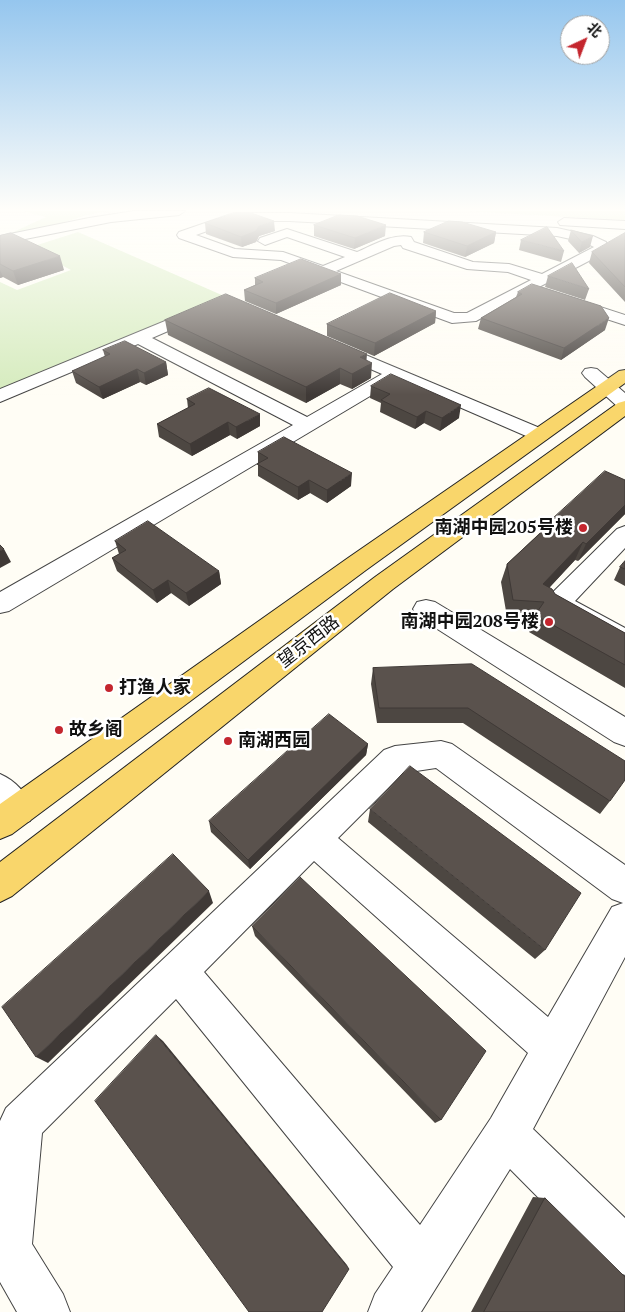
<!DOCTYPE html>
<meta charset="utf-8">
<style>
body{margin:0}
#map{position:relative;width:625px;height:1312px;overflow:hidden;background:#fffdf5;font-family:"PT Serif","Noto Sans SC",serif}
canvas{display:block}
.north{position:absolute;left:560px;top:15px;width:50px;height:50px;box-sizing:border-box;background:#fff;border:1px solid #a0a0a0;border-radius:50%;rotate:43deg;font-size:14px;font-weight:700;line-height:20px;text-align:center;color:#111}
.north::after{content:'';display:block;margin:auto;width:18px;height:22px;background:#c4262e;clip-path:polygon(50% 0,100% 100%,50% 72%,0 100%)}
</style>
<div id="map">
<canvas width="625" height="1312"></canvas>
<div class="north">北</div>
</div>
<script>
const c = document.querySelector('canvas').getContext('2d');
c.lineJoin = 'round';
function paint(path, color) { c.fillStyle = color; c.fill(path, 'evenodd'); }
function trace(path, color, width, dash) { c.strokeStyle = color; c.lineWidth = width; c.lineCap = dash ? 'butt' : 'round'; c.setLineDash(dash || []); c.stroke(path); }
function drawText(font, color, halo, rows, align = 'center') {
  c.font = font + ' "PT Serif","Noto Sans SC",serif'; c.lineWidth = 5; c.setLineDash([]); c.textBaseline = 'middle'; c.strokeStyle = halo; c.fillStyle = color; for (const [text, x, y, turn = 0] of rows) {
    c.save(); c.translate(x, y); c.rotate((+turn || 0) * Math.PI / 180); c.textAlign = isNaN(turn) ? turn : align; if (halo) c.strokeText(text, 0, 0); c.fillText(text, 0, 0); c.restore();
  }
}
paint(new Path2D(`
 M22,211H109C76,215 43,231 12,242L7,235L46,217Z
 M461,211H625V220Z
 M78,232L224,296L0,389V282L17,290L71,270L28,248Z`), '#d5ebbd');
const minor = new Path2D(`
 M134,211H185L179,215L111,222L0,244V236L89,218Z
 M234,213H290L557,228L593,236L606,242L608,249L606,252L539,287L625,315V325L527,293L476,321L452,323L281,260L233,257L179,238L177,235L179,232ZM235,221H290L557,236L584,242L594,247L542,274L509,264L473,262L414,242L411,237C393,233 373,245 357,252L287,229L260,238L258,241L265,245L287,237L345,257L323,266L283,252L235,249L196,235ZM401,245L403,248L467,269L508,272L531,280L467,313H454L336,271L394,246Z
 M564,218L625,221V229L560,225L558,222Z
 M199,307L205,309L207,312L205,315L152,338L307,417L382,374L331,352L329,348L331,344L337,343L547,431L550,435L547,439L540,441L533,439L397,380L9,611L0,613V592L293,425L138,344L0,402V389Z
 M591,368L597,369L625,393V409L618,407L585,377L582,373L585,369Z
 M625,526V548L575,601L625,628V651L615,648L549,610L545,603L549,596L617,529Z
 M426,600L435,602L625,717V746L614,742L417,616L413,609L417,602Z
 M441,741L452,744L625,865V957L533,1129L625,1218V1275L608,1268L510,1169L421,1312H368L375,1294L393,1267L176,999L42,1133L32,1244L63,1294L70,1312H17L0,1282V1121L6,1108L384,750L395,746ZM436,768L612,899L623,903L612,907L548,1017L338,838L403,773ZM314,861L528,1053L491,1118L420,1225L204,972Z
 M0,774C16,781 27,794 34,810L30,821L18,825L6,821L0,813Z`);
const major = new Path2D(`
 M625,370V383L366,570L12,834L0,839V804L348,558L619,371Z
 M625,401V416L393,589L12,896L0,902V862L375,577L618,403Z`);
trace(minor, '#444', 2);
trace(major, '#222', 2);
paint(minor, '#fff');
paint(major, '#f9d66b');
paint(new Path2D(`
 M205,223L275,231L259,236L256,242L242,247L206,234Z
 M314,225L385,236L354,249L314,236Z
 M571,230L590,247L579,253L568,241Z
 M424,232H496L494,243L465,257L423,243Z
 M625,233V302L589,263L592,252Z
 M0,236L64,270L18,285L3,277L0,278Z
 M521,240L564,251L561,262L519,250Z
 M341,274V285L276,314L245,301L244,290L255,285V278Z
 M548,276L589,289L585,300L545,287Z
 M518,292L605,330L561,360L478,329L481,318L516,297Z
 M436,311L435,323L374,356L327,336V324Z
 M165,320L366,360L371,378L352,389L340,384L306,403L168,335Z
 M103,350L166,362L168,375L146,385L140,382L103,399L76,383L72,371L105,357Z
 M371,386L459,418L440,431L424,423L415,429L380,412L381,403L370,398Z
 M187,399L260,426L237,439L230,435L192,456L159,437L157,424L188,408Z
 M258,452L351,486L327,503L310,493L298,500L258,476Z
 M625,480V514L578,561L575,560L549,588L555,594L625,633V688L529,632L534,619L507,617L501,582L507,564L545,528L547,524Z
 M115,541L219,571L221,584L189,606L171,593L157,603L117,571L112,558L119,554Z
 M625,561V586L614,580L620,567Z
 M472,664L610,801L600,814L463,723H377L371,684L373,668Z
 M368,744L366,755L250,869L211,832L209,821Z
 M370,809L545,950L535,959L368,822Z
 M252,926L441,1120L435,1123L255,936Z
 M533,1197L545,1198L625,1312H471Z`), '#4d4742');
paint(new Path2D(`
 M274,221L275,231L259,236L256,242L242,247L241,237L259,226Z
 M386,225L385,236L354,249L355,238Z
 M496,232L494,243L465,257L467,246Z
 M593,236L590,247L579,253L582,242Z
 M60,256L64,270L18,285L13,271Z
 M0,270L3,277L0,278Z
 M341,274V285L276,314V303Z
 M436,311L435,323L374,356L375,343Z
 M609,318L605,330L561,360L564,348Z
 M367,354L366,366L372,363L371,378L352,389V374L360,357Z
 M166,362L168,375L146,385L144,373Z
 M340,368V384L306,403V387Z
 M137,369L140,382L103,399L99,387Z
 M461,405L459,418L440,431L442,418Z
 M426,411L424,423L415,429L417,417Z
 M260,414V426L237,439L236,427Z
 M228,422L230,435L192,456L190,444Z
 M352,473L351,486L327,503V490Z
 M309,480L310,493L298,500V487Z
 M625,505V514L578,561L586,544Z
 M583,542L575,560L536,602L543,584Z
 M4,549L11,562L0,568V551Z
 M219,571L221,584L189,606L186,593Z
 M168,580L171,593L157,603L153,590Z
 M368,744L366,755L250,869L248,860Z
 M209,891L213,903L48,1063L36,1057Z
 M156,1035L163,1041L347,1265L349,1269Z`), '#3f3936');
const building = new Path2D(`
 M236,213H251L274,221L259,226L256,231L241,237L205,223Z
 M339,215L357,216L386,225L355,238L314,225Z
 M449,221L462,222L496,232L467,246L424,232Z
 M547,227L564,251L521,240Z
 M571,230L593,236L582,242Z
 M11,233L60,256L13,271L0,264V236Z
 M625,233V287L592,252Z
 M301,259L341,274L276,303L244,290L263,282L255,278Z
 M572,263L589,289L548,276Z
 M532,284L601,306L609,318L564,348L481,318L522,294L518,292Z
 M390,293L436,311L375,343L327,324Z
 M226,294L367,354L360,357L372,363L352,374L340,368L306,387L165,320Z
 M125,341L166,362L144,373L137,369L99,387L72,371L110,354L103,350Z
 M391,374L461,405L442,418L426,411L417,417L381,400L390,394L371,386Z
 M209,388L260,414L236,427L228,422L190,444L157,424L195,404L187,399Z
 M284,437L352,473L327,490L309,480L298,487L257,464L268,458L258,452Z
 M605,471L625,480V505L586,544L583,542L543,584L552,589L555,594L625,633V665L535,615L544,602L513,600L507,564L549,525L547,524Z
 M148,521L219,571L186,593L168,580L153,590L112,558L126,550L115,541Z
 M0,545L4,549L0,551Z
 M625,561V569L620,567Z
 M472,664L625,761V780L610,801L468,708H379L373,668Z
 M329,714L368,744L248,860L209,821Z
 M410,766L581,893L545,950L370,809Z
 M173,854L209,891L36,1057L2,1007Z
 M300,877L486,1051L441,1120L252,926Z
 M156,1035L349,1269L322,1312H249L95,1101Z
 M545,1198L625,1277V1312H484Z`);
paint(building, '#5a524d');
trace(building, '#3f3936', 1);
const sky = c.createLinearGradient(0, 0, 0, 395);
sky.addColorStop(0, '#95c6ee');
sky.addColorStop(0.53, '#fffefa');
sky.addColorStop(1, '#fffefa00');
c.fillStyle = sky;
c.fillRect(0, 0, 625, 395);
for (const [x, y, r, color] of [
 [583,528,5,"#c4262e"],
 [549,622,5,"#c4262e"],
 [109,688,5,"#c4262e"],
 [59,730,5,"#c4262e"],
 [228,741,5,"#c4262e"]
]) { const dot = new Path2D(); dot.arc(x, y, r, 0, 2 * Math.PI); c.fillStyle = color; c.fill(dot); trace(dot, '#fff', 2); }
drawText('bold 18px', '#111', '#fff', [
 ["南湖中园205号楼",573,528,"right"],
 ["南湖中园208号楼",539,622,"right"],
 ["打渔人家",119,688],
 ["故乡阁",69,730],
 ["南湖西园",238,741]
], 'left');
drawText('18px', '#111', '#fff', [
 ["望京西路",309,642,-38]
]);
</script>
